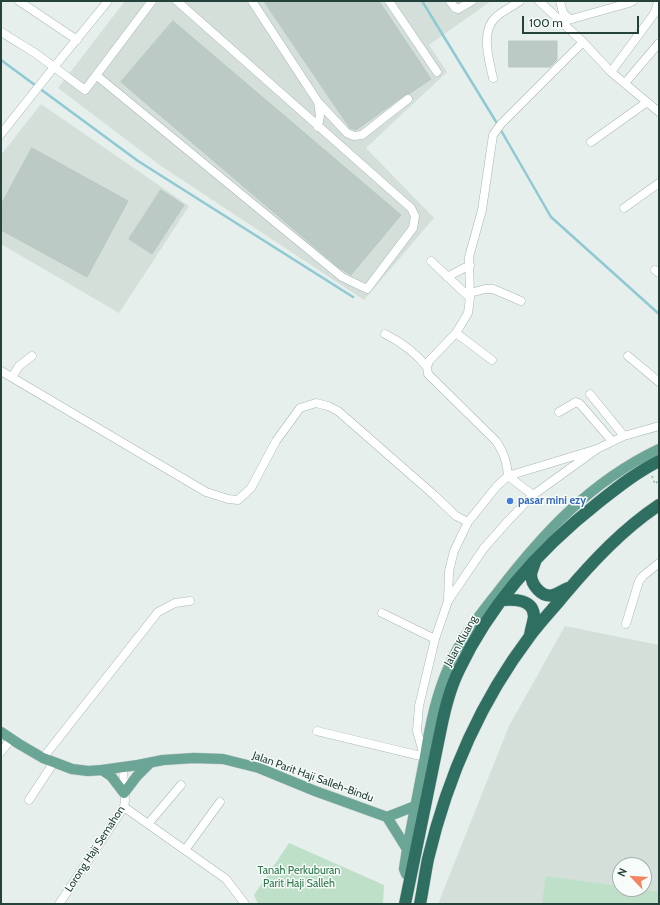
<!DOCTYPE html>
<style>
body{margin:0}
#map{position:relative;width:660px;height:905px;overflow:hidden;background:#e6efeb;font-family:Cabin,sans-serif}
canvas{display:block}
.frame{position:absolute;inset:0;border:2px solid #24423a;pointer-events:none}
.north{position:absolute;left:612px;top:857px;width:40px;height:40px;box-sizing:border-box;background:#f7fbf9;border:1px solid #a3b1ad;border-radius:50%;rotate:295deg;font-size:11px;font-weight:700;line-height:16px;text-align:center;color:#24423a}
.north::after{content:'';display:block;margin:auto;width:14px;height:18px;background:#f4845f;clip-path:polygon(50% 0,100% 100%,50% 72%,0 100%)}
.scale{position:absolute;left:522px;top:16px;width:117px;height:18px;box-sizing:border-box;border:2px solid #24423a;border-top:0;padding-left:5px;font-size:12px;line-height:14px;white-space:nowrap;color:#24423a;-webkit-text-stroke:3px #f7fbf9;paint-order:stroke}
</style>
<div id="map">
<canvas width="660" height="905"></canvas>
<div class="frame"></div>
<div class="north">N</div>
<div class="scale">100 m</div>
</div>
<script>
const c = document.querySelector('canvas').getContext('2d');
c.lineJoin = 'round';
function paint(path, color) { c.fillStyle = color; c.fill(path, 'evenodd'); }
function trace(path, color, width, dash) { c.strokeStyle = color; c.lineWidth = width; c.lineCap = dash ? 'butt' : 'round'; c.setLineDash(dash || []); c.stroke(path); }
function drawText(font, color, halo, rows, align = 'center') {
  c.font = font + ' Cabin,sans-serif'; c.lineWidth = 3; c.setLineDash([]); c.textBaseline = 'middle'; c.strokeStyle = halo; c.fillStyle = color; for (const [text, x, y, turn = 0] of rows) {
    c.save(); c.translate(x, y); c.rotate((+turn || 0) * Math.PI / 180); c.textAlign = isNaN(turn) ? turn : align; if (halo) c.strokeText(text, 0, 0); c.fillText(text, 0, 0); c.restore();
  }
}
paint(new Path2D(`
 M125,1H491L429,45L447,72L366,148L434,218L364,300L161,166L58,88Z
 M41,104L189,206L119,313L1,244V155Z
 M565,626L659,645V904H438L509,726ZM620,865H644V889H620Z`), '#d4dfda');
paint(new Path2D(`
 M289,843L384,885L383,904H258L254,895Z
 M546,876L620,886V889H640L659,892V904H542Z`), '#bfe0c8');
trace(new Path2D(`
 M422,1L495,120L551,217L659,314
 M1,60L138,161L353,297`), '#8ec9d4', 2.5);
const building = new Path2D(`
 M264,1H379L431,79L409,94L405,95L356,130L350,128Z
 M173,21L401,215L351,275L338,267L121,82Z
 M509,41H557V60L550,67H509Z
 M32,148L128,201L87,277L1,230V205Z
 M161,190L184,205L152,254L129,239Z`);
paint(building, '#bbcac4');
trace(building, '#b8c9c2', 1);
const minor = new Path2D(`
 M19,1L77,40
 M252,1L318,102L320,115L318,127
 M389,1L437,72
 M450,1L455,8L458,9L472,1
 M539,1L583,42L611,72L659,112
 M560,1L563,13L570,19
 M561,22L629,3L633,1
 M1,32L35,53L85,90L152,1
 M611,72L654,14L657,6L658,1
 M96,75L342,277L367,289L413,228L415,216L411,208L177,1
 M493,78C489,60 480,31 496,17C503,11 513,6 520,1
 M625,83L659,43
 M319,103L347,133L354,136L362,135L408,99
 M1,134L54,67L108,1
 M591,142L647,102
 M624,208L659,183
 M431,261L470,298
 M655,270L659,273
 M447,277L470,265
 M470,293L485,289H493L521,301
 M456,333L492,360
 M385,334C401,342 415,352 427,367
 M628,356L659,382
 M1,371L206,492L228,499L238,500L251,488L276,441L300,408L316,403L328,406L338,411L434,495L456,516L468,522
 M12,377L19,366L32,356
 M590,394L624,436
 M559,412L576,402L580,404L612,441
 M533,495L508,476C507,462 504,453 496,441L428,374L427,367L429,361L456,333L468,313L470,298L469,257L482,210L493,135L501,124L583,42
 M448,601L484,548L508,521L533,495L597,449L624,436L659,426
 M382,613L435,639
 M626,624L639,581L643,576L659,563
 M317,731L425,757
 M1,752L11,739
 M424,756L417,731L419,706L435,639L448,601L449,571L454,551L468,522L497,486L508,476L597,449
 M43,758L158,612L175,603L190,601
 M29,800L54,762
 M124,807L226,879L245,904
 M148,824L181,785
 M185,850L220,802
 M59,904L124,807L125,801L123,768`);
const major = new Path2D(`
 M1,732L19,744L43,758L72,769L88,771L102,770L138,765L163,760L194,758L223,759L259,768L315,791L387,817L407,849L404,869L406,874L410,877
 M102,770L111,776L124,793L137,776L150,763
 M387,817L415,806
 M407,849C413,818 419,787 425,756C430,725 436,695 449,666C461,638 479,616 497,593C543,533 590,482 659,449`);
const highway = new Path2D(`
 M535,562C534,565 532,570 531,574C531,585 542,598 553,595C558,594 563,590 568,588
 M502,600C514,599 534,599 534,617C533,623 531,629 530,635
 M405,904L441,728C445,708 450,688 459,670C490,604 542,547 599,502C618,487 637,472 659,461
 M420,904C423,889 425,874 428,859C447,779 480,702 530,636C541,621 554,608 565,594C593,561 623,529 659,505`);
trace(minor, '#a8b8b2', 9);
trace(major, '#c2cac8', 11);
trace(highway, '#c2cac8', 13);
trace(new Path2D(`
 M652,476L655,484L659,480`), '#86b3a5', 1.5, [2, 3]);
trace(minor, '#fff', 8);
trace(major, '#6aa596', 10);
trace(highway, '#2f6f62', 12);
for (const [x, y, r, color] of [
 [510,501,4,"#3f7fe0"]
]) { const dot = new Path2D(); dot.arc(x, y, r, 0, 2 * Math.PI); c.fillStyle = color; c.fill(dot); trace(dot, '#f7fbf9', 1.5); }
drawText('bold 11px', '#366cbe', '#f7fbf9', [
 ["pasar mini ezy",518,501]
], 'left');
drawText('11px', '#24423a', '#f7fbf9', [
 ["Jalan Kluang",461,641,-61],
 ["Jalan Parit Haji Salleh-Bindu",313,777,20],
 ["Lorong Haji Semahon",95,849,-57]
]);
drawText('11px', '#2d7a4b', '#f7fbf9', [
 ["Tanah Perkuburan",299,871],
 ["Parit Haji Salleh",299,884]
]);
</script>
